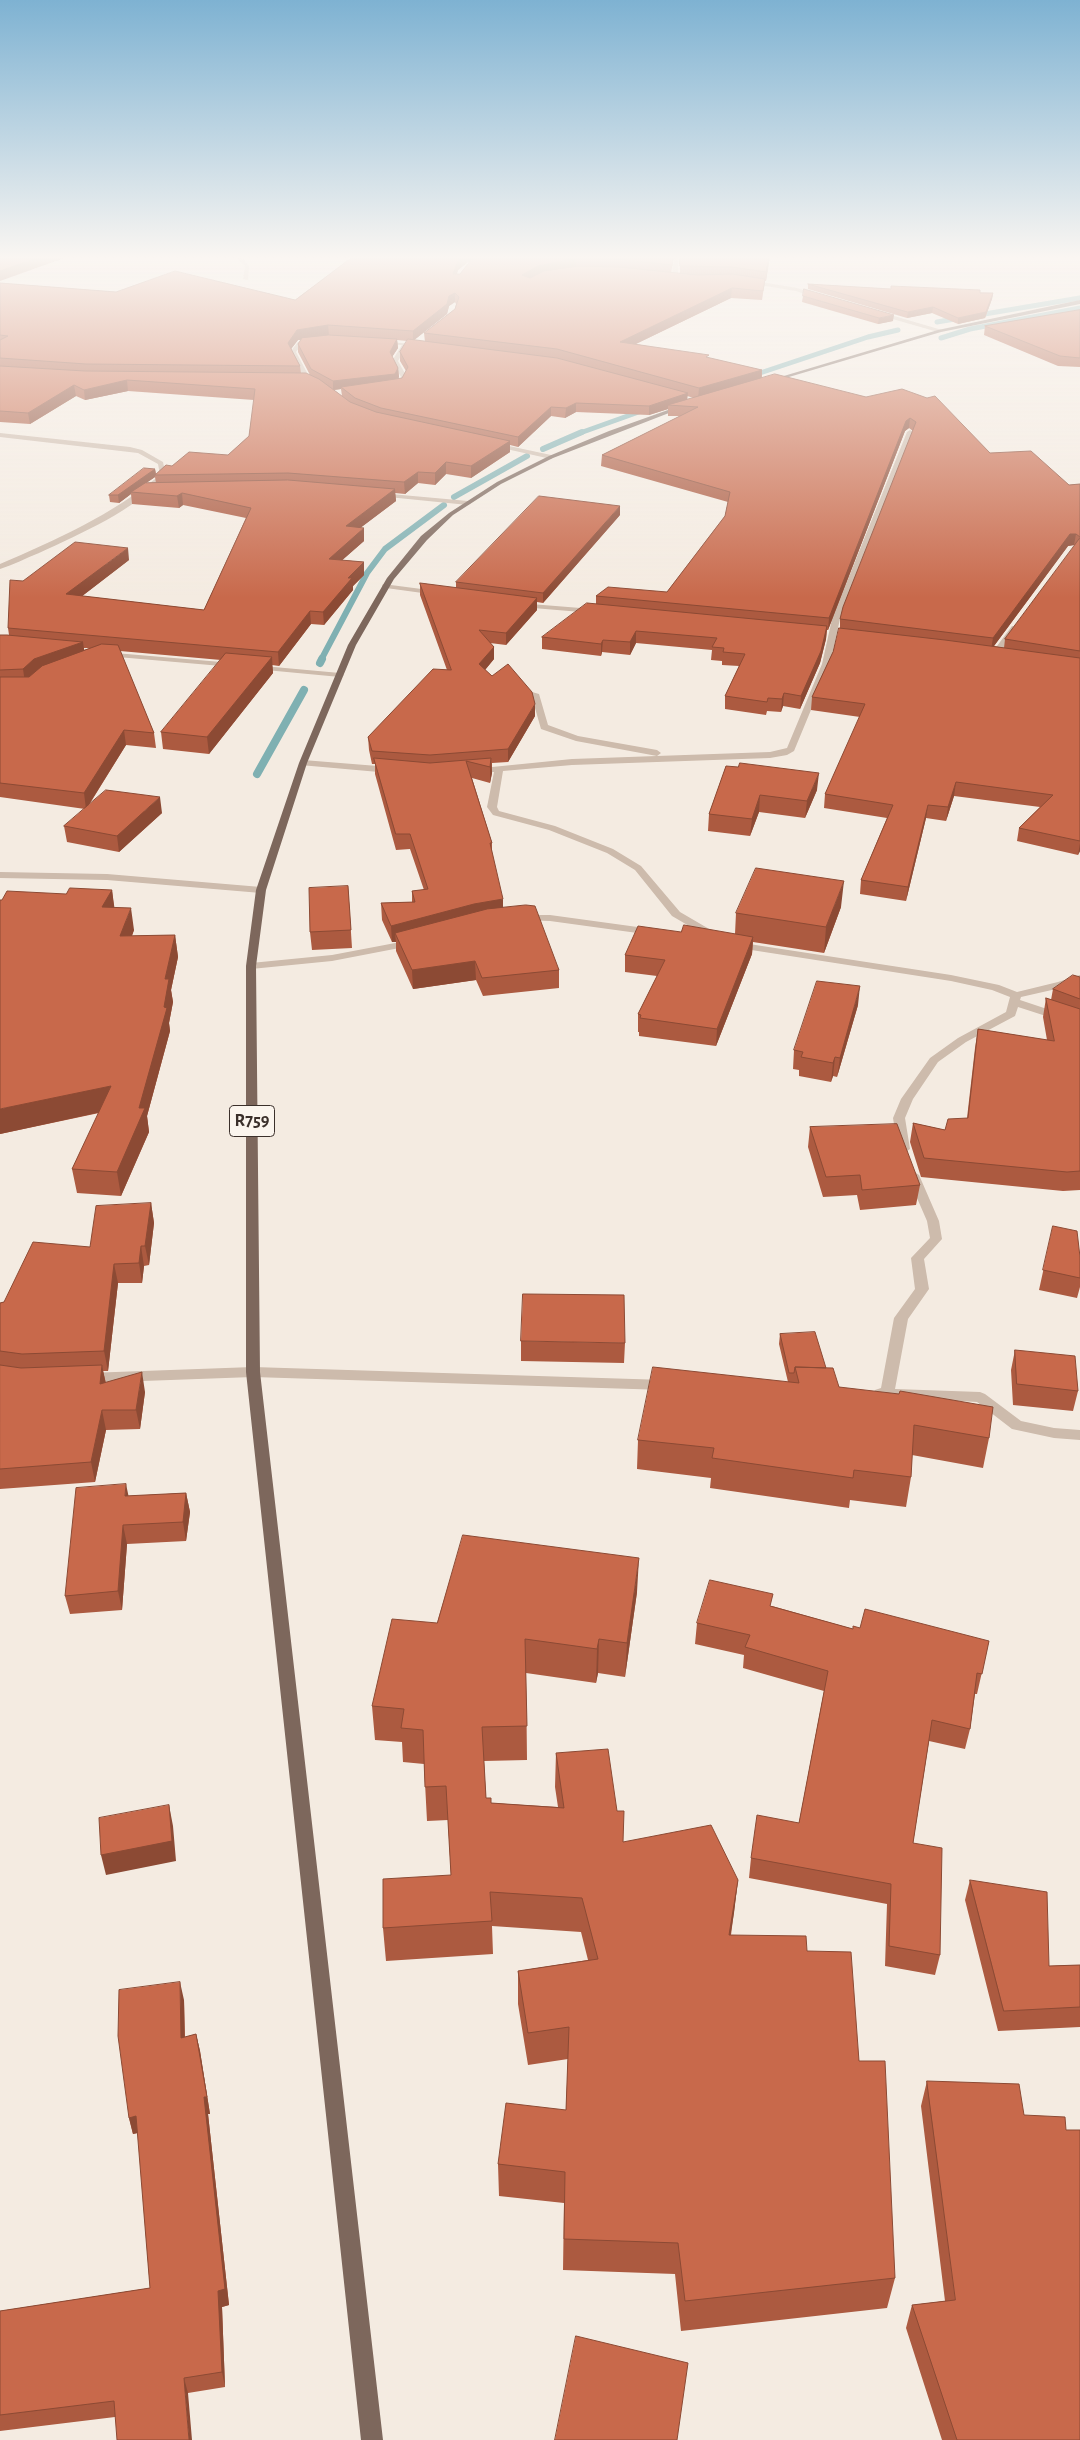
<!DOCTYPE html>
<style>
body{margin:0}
canvas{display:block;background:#f4ebe1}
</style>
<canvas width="1080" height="2440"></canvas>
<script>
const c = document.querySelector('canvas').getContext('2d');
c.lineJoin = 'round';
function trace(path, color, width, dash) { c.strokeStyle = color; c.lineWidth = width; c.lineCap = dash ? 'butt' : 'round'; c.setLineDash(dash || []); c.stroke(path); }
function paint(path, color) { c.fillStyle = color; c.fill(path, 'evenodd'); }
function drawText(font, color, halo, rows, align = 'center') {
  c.font = font + ' "Alegreya Sans",sans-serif'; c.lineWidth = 5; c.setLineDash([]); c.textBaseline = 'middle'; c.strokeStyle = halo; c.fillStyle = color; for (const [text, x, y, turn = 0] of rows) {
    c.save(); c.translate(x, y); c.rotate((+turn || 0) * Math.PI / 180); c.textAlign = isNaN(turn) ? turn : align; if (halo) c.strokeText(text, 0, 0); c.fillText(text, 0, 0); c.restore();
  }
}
trace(new Path2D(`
 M937,322L1080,298
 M941,338L970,329L1080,308
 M748,377L868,337L898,330
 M580,433L647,409`), '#7fb0b2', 5);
trace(new Path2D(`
 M543,449L582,432
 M454,497L527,456
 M321,660L367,573L385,549L444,505`), '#7fb0b2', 6);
trace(new Path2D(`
 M320,663L322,659
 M257,774L304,690`), '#7fb0b2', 8);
paint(new Path2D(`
 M235,256H240L249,266L248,280L243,279L245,266Z
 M674,256H678V277L686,279V281L672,278Z
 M749,280L797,288L823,297L820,299L796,291L747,283Z
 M877,311L942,330L943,331L938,332L875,314Z
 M311,338L313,341L302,344L296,352L311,380L308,382L305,380L290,352L298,342Z
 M379,341L424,345L421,347L407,346L398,361L407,377L406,382L398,387L393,386L400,381L401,377L392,361L402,345L381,344Z
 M910,430L913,432L840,619L830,664L794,751L787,755L770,758L572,765L503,771L497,807L499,811L555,826L613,849L641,866L680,912L716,933V937H708L672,916L635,870L607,853L549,830L493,815L487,807L494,772L475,774L471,771L472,769L572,759L770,752L787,748L822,664L832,619L907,432Z
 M0,433L130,447L142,450L163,462L166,476C133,511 82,533 39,553C26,558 13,565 0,569V564C56,540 112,515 160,475L158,464L138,453L0,437Z
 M495,443L551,455L554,457L551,459L493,446Z
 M380,493L468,501L471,503L468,505L378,496L377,495Z
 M383,584L437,591L441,593L437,595L386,588L382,586Z
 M518,603L593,609L597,611L593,613L521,607L517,605Z
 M1012,626L1019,628L998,656H992L991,654Z
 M103,652L233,663L237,665L233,667L106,656H103Z
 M252,665L340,673L344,675L340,677L255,669L251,667Z
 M532,692L539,694L548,725L578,736L657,750L661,753L657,756L576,741L541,729L531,694Z
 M303,760L390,767L394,770L390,773L300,765V761Z
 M0,872L107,874L261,887L266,890L261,893L107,880L0,878Z
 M523,915H550L652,929L657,932L652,935L550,921L519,920L518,918Z
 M411,940L415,941V945L332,961L251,969L246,966L251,963L332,955Z
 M736,942L951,975L999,985L1017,992L1058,982L1080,975V982L1065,987L1021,997L1020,1000L1080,1020V1027L1018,1007L1015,1016L966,1042L938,1062L913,1099L905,1118L910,1149L904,1153L898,1149L893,1118L901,1099L930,1058L958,1038L1006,1012L1010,997L992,990L951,981L732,947V943Z
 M913,1171L919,1175L939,1221L942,1239L924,1259L929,1289L908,1319L895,1389L980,1392L985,1394L1021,1421L1054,1428L1080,1430V1440L1054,1438L1012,1429L977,1402L875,1396L873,1393L875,1390L881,1388L894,1318L915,1289L911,1258L930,1238L927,1221L907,1175Z
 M253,1367L665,1380L670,1382L672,1385L670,1388L665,1390L253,1377L88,1383L83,1381L81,1378L83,1375L88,1373Z`), '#cdbbac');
paint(new Path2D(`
 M1080,300V304L941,332L772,382L767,381L938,330Z
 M682,405L687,406L553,458L501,484L453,515L427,540L394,579L356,645L307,763L266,890L256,966L260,1372L383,2440H361L246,1372V966L256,890L299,763L348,645L387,578L421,536L449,513L497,482L549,456L609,431Z`), '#7d675c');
paint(new Path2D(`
 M354,256H674L671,273H680V256H770L766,281H765L762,300L731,298L636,344L709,358L762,370V378L866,397L990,453L1069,485L1080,484V851L1078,855L1017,841L1019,828L1040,807L954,796L946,821L926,818L906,901L860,894L861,880L887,818L824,808L825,794L860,717L811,710L812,697L833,652L840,628V619L913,431L909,428L905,431L828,630H827L826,639L820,663L800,709L783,706L781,712L767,711L766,715L725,709V696L739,666L722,665V661L711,660L712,650L636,643L630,655L602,652L601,656L542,649V637L596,604V596L667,592L725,516L728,502L601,466L602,455L680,416H668V409L649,415L576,412L565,418L551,416L518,447L510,445V452L471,478L446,474L435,485L418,483L405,494L395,493L396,501L360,528L364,541L342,560L364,562V575L353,586V590L324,625L311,624L279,666L272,665L273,673L209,754L163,749L161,732L221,660L120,651L154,733L156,748L126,745L89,805L162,813L119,852L67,842L64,826L85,809L0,797V635H9L8,628L23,581L129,560L82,596L204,610L246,518L183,505L179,508L132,504L131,494L119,503L110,502L109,495L155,469L156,474L172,466L228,455L249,436L254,400L128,391L85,400L76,396L30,424L0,422V283L116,292L295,300ZM471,261L460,274H457L458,270L468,262ZM455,302L456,304L455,309L424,333L425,342L414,340L447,314L449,306ZM298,340H301L298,344V352L310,375L301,373L300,366L291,349ZM397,340L407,341L400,352V361L406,371L402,378L398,379L399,377L398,368L392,357L398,348ZM341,389L342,396L334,390ZM687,396L694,398L687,400ZM155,477L156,483H146ZM1074,545V546L1005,639L1004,648L994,646L1068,546ZM84,648H90L84,650Z
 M808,284L891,289L993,293L992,299L985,318L958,324L932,313L907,318L808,289Z
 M803,296L893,321L878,324L802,302Z
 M1080,310V367L1058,366L984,335L985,326Z
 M620,515L543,603L537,602V610L506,645L490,643L494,647V659L485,670L535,716L508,762L492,763V773L490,783L472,778L492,843V853L503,907L559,970V988L483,996L476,980L413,989L396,951V942H392L382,920L381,903L412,902V891L424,890L410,849L396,850L375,774V764H372L369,750L368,737L447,670L420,595V583L456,588V582Z
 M726,766L817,790L805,818L759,812L750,836L708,831L709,814Z
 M348,886L352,948L312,950L310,932Z
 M112,890L114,908L134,930L132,936L175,935L178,957L171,990L173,1002L169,1023L170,1031L147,1116L149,1132L121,1196L77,1193L72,1169L99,1113L0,1134L66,894Z
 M841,907L824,953L753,942L752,954L716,1046L639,1036V1032H638V1014L657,976L625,972V955L681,932L735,934L736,913Z
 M1080,977V1190L1063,1191L921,1177L910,1142L913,1123L945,1130L967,1118L975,1048L978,1029L1047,1040L1043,1017L1046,998L1051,1000L1053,989Z
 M858,1005L837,1077L833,1076L831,1082L799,1076V1070L793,1069L794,1050Z
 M810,1127L920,1185L916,1205L860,1210L857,1195L823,1197L808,1147Z
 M151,1203L154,1223L149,1265L144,1266L142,1283H118L108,1371H103L106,1383L145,1392L140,1429L106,1430L95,1482L0,1489V1303L4,1302L90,1247Z
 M1053,1226L1080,1257V1287L1077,1298L1039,1290Z
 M780,1334L826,1368L839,1387L989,1438L983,1468L912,1455L911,1477L906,1507L850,1500L849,1508L710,1488L711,1478L637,1469L638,1440L788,1382L779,1344Z
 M521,1341L625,1343L624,1363L521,1361Z
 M1015,1350L1078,1391L1073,1411L1013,1405L1011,1370Z
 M186,1493L190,1512L186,1541L127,1544L122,1610L70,1614L65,1596L128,1496Z
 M637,1592L625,1677L598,1673L596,1683L526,1673L527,1760L484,1761L486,1798L491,1803L558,1807L555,1787L556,1753L617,1811L623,1842L738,1880L731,1935L807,1951L859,2061L895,2278L887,2308L681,2331L675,2274L563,2270L564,2203L499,2196L498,2164L566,2110L568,2059L528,2065L518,2004V1971L588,1960L581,1932L492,1926L493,1954L386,1961L383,1928L451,1875L448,1820L427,1821L424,1764L403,1762L402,1742L375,1740L372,1706L437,1623Z
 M772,1606L853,1629L860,1628L989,1641L977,1694H975L970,1729L965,1749L929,1741L913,1843L940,1955L935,1975L885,1966L887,1904L749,1878L751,1858L799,1823L824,1691L743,1668L744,1655L695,1644L697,1623Z
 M970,1880L1049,1966L1080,1965V2027L998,2031L965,1900Z
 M184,2000L185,2037L196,2034L200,2051L210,2114H208L229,2305L222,2307L225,2387L188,2393L115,2417L0,2431V2311L150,2288L138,2133L133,2134L129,2118Z
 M927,2081L1024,2115L1080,2440H942L906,2328L912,2305L945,2301L921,2106Z`), '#ac5a40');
paint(new Path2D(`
 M43,256H70L0,281V271Z
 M464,256H484L468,262L458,270L453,283V274L458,261Z
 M673,256H674L671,274Z
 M769,256H770L766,281V272Z
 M576,258V267L522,285V275L538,266Z
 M732,288L731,298L619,352L620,342Z
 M455,293V302L449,306L447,314L413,341V331L449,296Z
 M993,293L992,299L985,318L958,324V318Z
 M933,307L932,313L907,318L908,312Z
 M894,315L893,321L878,324L879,318Z
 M328,325L329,335L298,340L288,353V343L297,330Z
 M397,339L398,348L390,360V352Z
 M398,368L399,377L396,382L341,387V389L333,390V381Z
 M762,370L761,380L698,399L699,388Z
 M127,380L128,391L85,400L84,390Z
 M74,385L76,396L30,424L28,413Z
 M688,393L687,402L668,405V409L649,415V406Z
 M576,403V412L565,418L566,408Z
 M551,407V416L518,447V437Z
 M910,418L909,428L905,431L828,630L829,618L906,421Z
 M510,441V452L471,478V466Z
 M446,462V474L435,485V473Z
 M155,469L156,475H155V477L133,492H131V494L119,503L118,495Z
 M418,472V483L405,494L404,482Z
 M395,489L396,501L347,538L346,526Z
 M182,493L183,505L179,508L177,496Z
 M620,506V515L543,603V593Z
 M364,528V541L330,571L329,559Z
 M1070,534H1076L1074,545L1068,546L991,650L993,638Z
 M128,548L129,560L68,607L66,594Z
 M364,562V575L353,586V590L324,625L323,612L348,578Z
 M537,598V610L506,645V633Z
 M310,611L311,624L279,666L278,652Z
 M827,626L826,639L820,663L800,709L801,696Z
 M636,631V643L630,655V642Z
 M603,640L602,652L601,656V644Z
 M83,642L85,656L25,683L23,669L34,659Z
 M494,647V659L480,676L479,664Z
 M272,657L273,673L209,754L207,737Z
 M784,693L783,706L781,712L782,699Z
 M535,704V716L508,762V749Z
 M124,730L126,745L86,809L84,793Z
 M491,758L492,773L490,783V767Z
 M819,773L817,790L805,818L807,801Z
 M956,782L954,796L946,821L948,807Z
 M760,795L759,812L750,836L752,819Z
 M160,797L162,813L119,852L117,836Z
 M928,805L926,818L906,901L908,887Z
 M1080,843V851L1078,855Z
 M844,881L841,907L824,953L826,927Z
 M112,890L115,912L102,907Z
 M503,899V915L395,933L396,942H392L391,926L474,904Z
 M131,908L134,930L123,958L120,936Z
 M175,935L178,957L171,990L173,1002L169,1023L170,1031L147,1116L149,1132L121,1196L117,1172L139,1108L164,1007L165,979Z
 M753,937L752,954L716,1046L717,1029Z
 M475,961L476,980L413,989L412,970Z
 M860,986L858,1005L837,1077L840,1058Z
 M835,1057L833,1076L831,1082L833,1063Z
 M111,1086L115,1109L0,1134V1109Z
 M151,1203L154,1223L149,1265L145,1246Z
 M141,1246L144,1266L142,1283L139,1263Z
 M114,1264L118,1283L108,1371L104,1351Z
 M102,1365L106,1385L100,1384Z
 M142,1372L145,1392L140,1429L136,1410Z
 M102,1410L106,1430L95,1482L91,1462Z
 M126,1484L130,1503L125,1496Z
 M186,1493L190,1512L186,1541L183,1522Z
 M123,1525L127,1544L122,1610L118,1591Z
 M639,1558L637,1592L625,1677L627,1643Z
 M599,1639L598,1673L596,1683L597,1649Z
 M169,1805L173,1826L176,1861L106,1875L101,1855Z
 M738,1880L734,1913L725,1968L729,1935Z
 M180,1982L184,2000L185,2055L181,2038Z
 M196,2034L200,2051L210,2114H208L229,2305L222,2307L225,2387L222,2372L204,2097Z
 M136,2116L141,2132L133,2134L129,2118Z
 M184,2378L188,2393L192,2440H189Z`), '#8c4a34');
const building = new Path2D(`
 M0,256H43L0,271Z
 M354,256H464L458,261L453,274H460L471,260L480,256H673L672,265L617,259L576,258L538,266L522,275L530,278L544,271L578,266L619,267L697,275L732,274L765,279L763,291L732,288L620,342L709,355L706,357L762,370L699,388L557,349L424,333L455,309L459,297L455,293L449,296L447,304L413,331L328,325L297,330L288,343L300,366L86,364L0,358V340L8,336L0,335V283L116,292L175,271L295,300Z
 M680,256H769L766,272L732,267L680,266Z
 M808,284L891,289V286L980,290V293H993L986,312L958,318L933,307L908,312Z
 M804,289L894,315L879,318L803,296Z
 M1080,310V358L1060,356L985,326Z
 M329,335L397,339L390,352L398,368L395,374L333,381L311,369L298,344L302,338Z
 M408,339L557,358L688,393L649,406L576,403L566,408L551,407L518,437L381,408L355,398L341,387L402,378L408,367L400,352Z
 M0,366L85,371L306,373L319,379L350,402L376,412L510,441L471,466L446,462L435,473L418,472L404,482L288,473L155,475L166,465L172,466L189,452L228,455L249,436L255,389L127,380L84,390L74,385L28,413L0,411Z
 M775,374L866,397L902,389L927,398L935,396L990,453L1031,451L1069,485L1080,484V537L1076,534H1070L993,638L840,619L843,607L916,422L910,418L906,421L829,618L596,596L608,587L667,592L725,516L730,492L602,455L698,407L668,405Z
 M144,468L155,469L118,495H109Z
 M288,480L395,489L346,526L364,528L329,559L364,562L348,578H352L323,612L310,611L278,652L8,628L10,580L23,581L75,542L128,548L66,594L204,610L251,508L182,493L177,496L131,492L145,483Z
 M539,496L620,506L543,593L456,582Z
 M1080,538V651L1005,639Z
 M420,583L537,598L506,633L479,630L494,647L479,664L492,676L508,664L532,692L535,704L508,749L430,755L372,751L368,737L433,669L451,670Z
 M587,603L827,626L821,651L801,696L784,693L782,699L768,698L767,702L725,696L745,654L723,652L724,648L712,647L717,638L636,631L630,642L603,640L601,644L542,637Z
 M839,628L945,640L1080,658V841L1019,828L1053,795L956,782L948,807L928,805L908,887L861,880L893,805L825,794L865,704L812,697L833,652Z
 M0,635H7L83,642L34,659L23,669L0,670Z
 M102,644L118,645L154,733L124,730L84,793L0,783V677H29L42,666Z
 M226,653L272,657L207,737L161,732Z
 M374,758L430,763L491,758L490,767L466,761L492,843H490L503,899L474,904L391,926L381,903L415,902L412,891L428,889L410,834H396Z
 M740,763L819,773L807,801L760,795L752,819L709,814L726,766L738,767Z
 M106,790L160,797L117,836L64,826Z
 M756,868L844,881L826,927L736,913Z
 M348,886L351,930L310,932L309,888Z
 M70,888L112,890L102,907L131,908L120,936L175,935L165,979H169L164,1007L167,1008L139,1108H145L117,1172L72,1169L111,1086L0,1109V900H2L7,891L66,894Z
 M526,905L535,906L559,970L482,978L475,961L412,970L395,933L487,909Z
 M684,925L753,937L717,1029L640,1018L641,1015L638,1014L665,960L625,955L638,926L681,932Z
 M1073,975L1080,977V999L1053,989Z
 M817,981L860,986L840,1058L835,1057L833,1063L801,1057L803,1052L794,1050Z
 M1046,998L1080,1009V1171L1067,1172L924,1158L913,1123L945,1130L948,1119L968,1118L978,1029L1054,1041Z
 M897,1124L920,1185L862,1190L860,1175L826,1177L810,1127Z
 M151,1203L145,1246H141L139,1263L114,1264L104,1351L22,1354L0,1351V1303L4,1302L33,1242L90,1247L96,1206Z
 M1053,1226L1077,1231L1080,1257V1278L1043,1270Z
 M523,1294L624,1295L625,1343L521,1341Z
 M815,1332L826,1368L795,1367L794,1373H789L780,1334Z
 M1015,1350L1075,1356L1078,1391L1017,1384Z
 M0,1365L21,1368L102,1365L100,1384L142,1372L136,1410H102L91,1462L0,1469Z
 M653,1367L799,1383L795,1367L833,1368L839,1387L899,1394L900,1391L993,1407L989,1438L914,1425L911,1477L854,1470L853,1478L712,1458L714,1448L638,1440Z
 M126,1484L125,1496L186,1493L183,1522L123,1525L118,1591L65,1596L76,1488Z
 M463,1535L639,1558L627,1643L599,1639L597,1649L525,1639L527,1726L482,1727L486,1798H491V1803L564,1808L556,1753L608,1749L617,1811H624L623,1842L711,1825L738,1880L729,1935L806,1936L807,1951L851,1952L859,2061H885L895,2278L685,2301L678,2243L564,2239L565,2172L498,2164L506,2103L566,2110L569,2027L528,2033L518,1971L598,1959L582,1898L490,1892L492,1921L383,1928V1879L451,1875L446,1786L425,1787L423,1730L401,1728L404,1709L372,1706L392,1619L437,1623Z
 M710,1580L773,1594L770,1606L853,1629V1626L860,1628L865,1609L989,1641L982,1674L977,1673L970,1729L932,1720L913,1843L942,1848L940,1955L889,1946L891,1884L751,1858L757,1815L799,1823L828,1671L745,1647L750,1635L697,1623Z
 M169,1805L172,1841L101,1855L99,1818Z
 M970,1880L1047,1892L1049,1966L1080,1965V2007L1004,2011Z
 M180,1982L181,2038L196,2034L207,2097H204L225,2289L218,2291L222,2372L184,2378L189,2440H117L114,2401L0,2415V2311L150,2288L136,2116L129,2118L118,2036L119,1990Z
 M927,2081L1019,2084L1024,2115L1065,2117L1066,2130H1080V2440H957L912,2305L955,2300Z
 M576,2336L688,2363L677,2440H555Z`);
paint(building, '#c8694b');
trace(building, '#8c4a34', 1);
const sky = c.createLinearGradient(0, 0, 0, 598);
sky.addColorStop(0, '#7eb2d2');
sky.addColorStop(0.43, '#faf6f2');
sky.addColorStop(1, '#faf6f200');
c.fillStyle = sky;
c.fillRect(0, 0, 1080, 598);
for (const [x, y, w] of [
 [252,1121,45]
]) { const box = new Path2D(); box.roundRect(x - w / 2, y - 15.5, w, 31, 4); c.fillStyle = '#fbf5ee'; c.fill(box); trace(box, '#3b302b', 1); }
drawText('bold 18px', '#3b302b', null, [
 ["R759",252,1121]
]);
</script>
